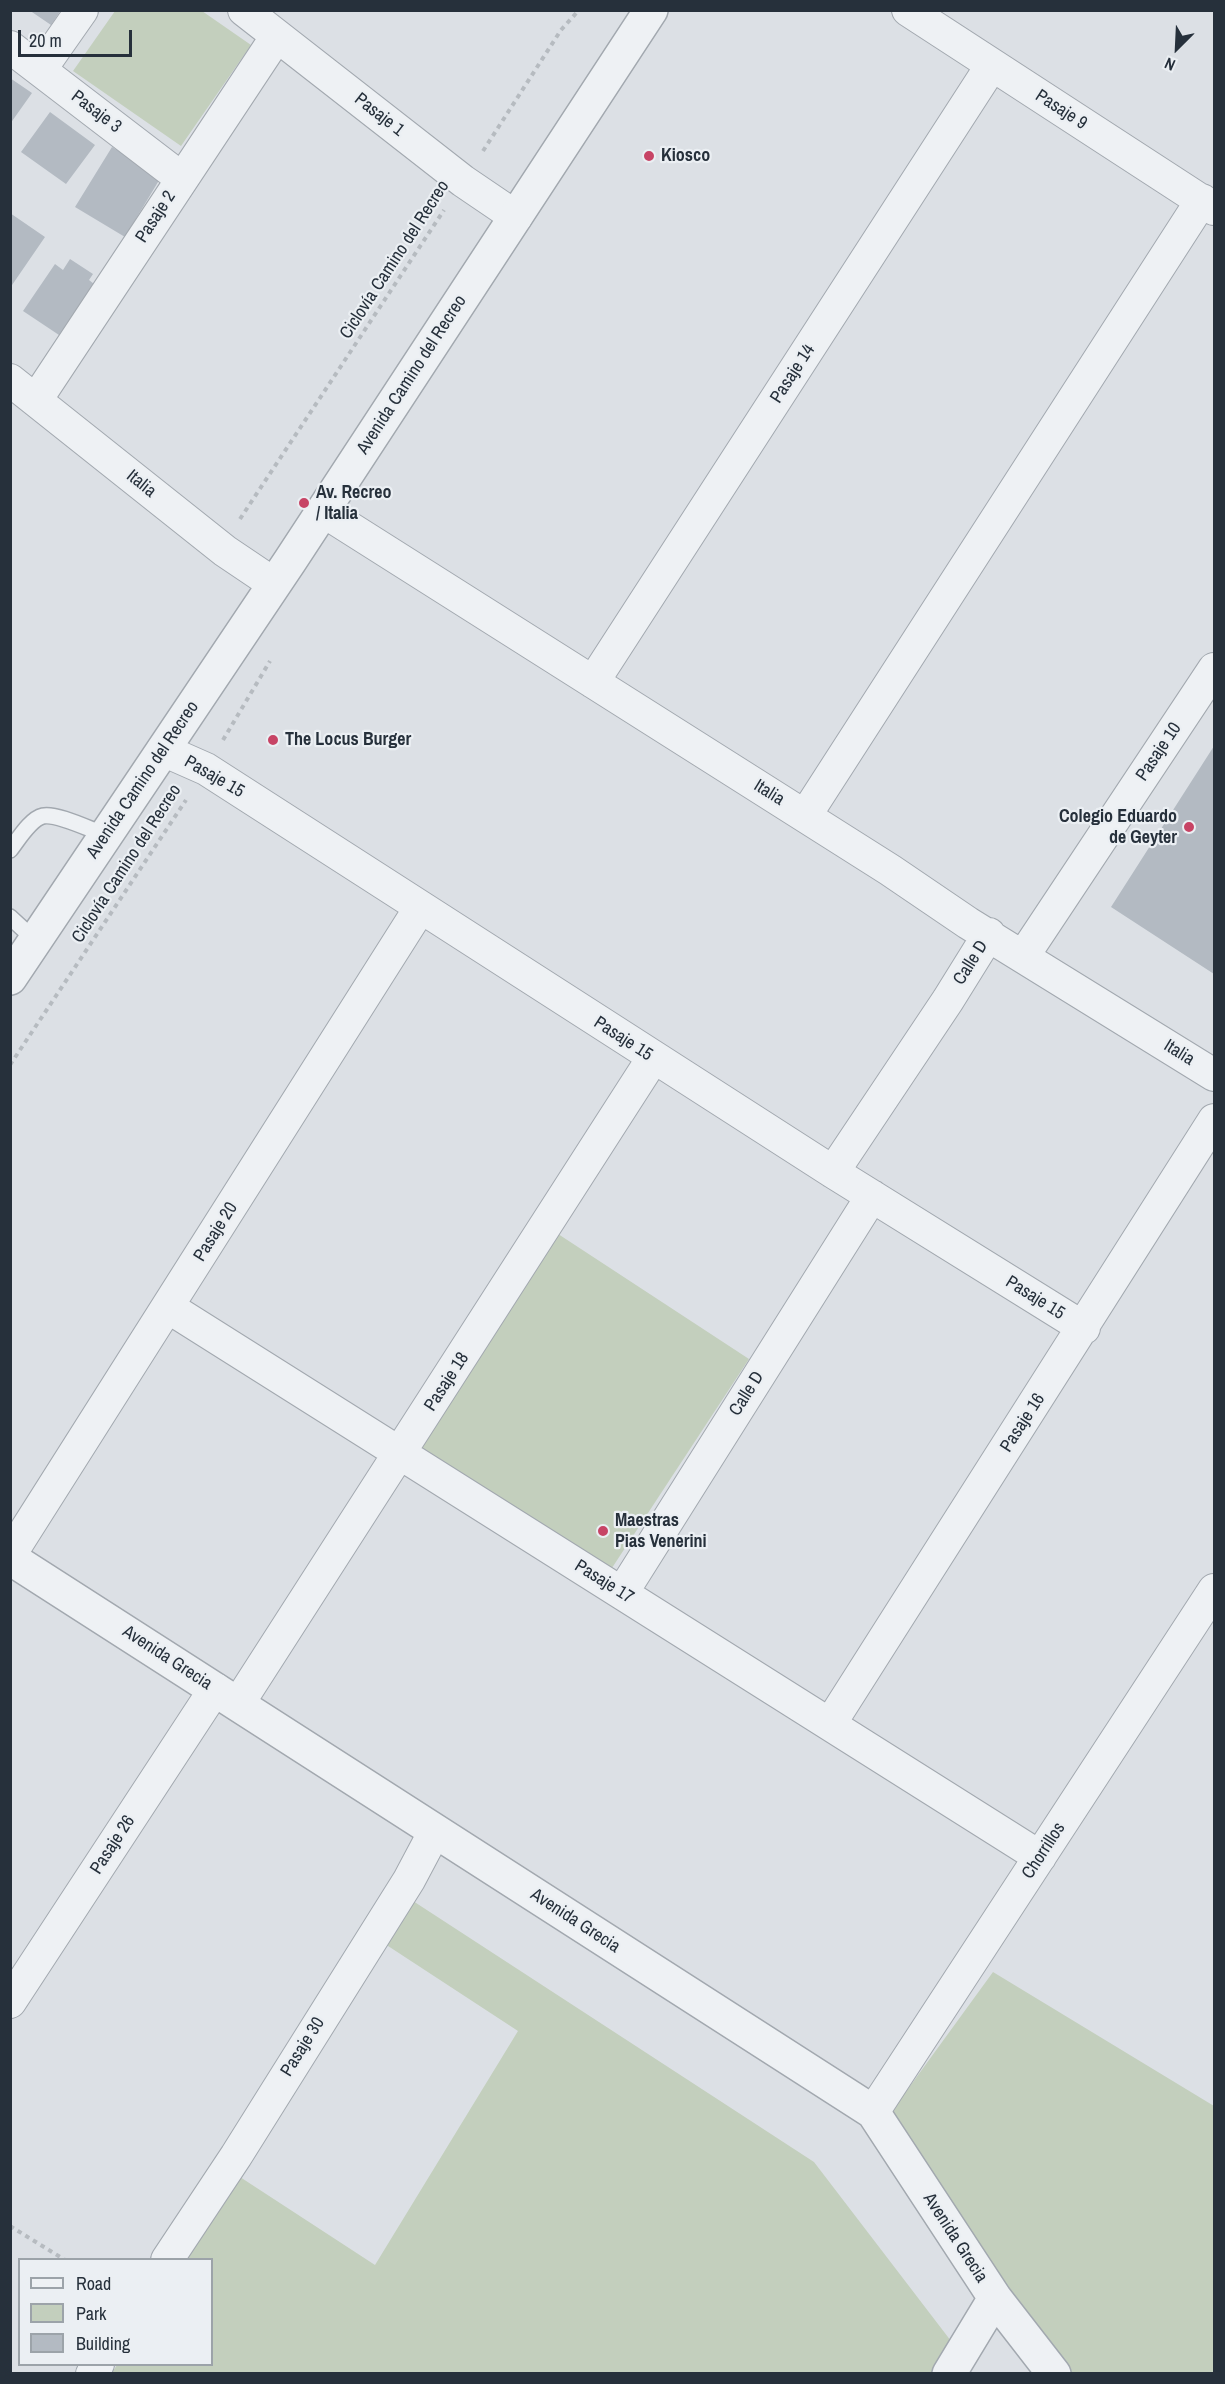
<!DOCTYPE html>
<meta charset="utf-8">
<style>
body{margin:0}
#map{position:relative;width:1225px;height:2384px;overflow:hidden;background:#dce0e5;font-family:"Archivo Narrow",sans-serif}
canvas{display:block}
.frame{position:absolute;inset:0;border:12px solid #26303b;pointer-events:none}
.legend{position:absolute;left:18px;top:2258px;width:195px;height:108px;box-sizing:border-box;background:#ebeff3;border:2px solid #9ca3a9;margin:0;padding:8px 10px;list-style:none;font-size:18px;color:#26303b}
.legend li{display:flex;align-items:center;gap:12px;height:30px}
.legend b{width:30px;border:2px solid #9ca3a9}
.north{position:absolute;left:1147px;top:18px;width:60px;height:60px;-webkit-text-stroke:4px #ebeff3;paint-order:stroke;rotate:204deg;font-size:16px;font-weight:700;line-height:24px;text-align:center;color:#26303b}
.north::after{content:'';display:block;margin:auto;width:21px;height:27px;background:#26303b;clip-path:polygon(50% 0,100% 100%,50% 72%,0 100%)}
.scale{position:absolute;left:18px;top:30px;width:114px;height:27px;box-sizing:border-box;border:3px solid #26303b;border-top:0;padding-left:8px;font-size:18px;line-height:21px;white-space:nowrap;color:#26303b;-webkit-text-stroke:4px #ebeff3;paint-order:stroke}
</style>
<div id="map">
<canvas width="1225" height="2384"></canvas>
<div class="frame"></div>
<ul class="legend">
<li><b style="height:8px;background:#eef1f4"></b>Road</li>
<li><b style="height:16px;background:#c3cfbd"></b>Park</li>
<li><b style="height:16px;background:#b3bac2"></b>Building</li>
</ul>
<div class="north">N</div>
<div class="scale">20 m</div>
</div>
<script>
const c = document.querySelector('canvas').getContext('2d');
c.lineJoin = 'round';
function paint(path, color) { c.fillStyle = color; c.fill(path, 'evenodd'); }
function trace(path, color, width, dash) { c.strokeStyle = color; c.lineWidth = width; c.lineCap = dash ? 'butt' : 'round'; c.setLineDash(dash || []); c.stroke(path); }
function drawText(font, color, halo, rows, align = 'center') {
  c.font = font + ' "Archivo Narrow",sans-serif'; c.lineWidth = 4.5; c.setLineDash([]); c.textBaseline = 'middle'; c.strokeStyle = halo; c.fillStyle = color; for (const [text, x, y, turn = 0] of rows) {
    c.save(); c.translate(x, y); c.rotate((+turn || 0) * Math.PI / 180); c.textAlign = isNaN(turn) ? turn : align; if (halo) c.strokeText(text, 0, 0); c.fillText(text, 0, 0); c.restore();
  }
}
paint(new Path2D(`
 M115,11H202L251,45L181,146L73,71Z
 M552,1230L749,1359L608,1574L411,1445Z
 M413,1901L814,2162L951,2341L931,2374H111L117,2365L212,2364V2260L186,2259L240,2177L375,2265L518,2031L385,1944Z
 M993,1972L1214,2106V2373H1068L1002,2295L889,2115Z`), '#c3cfbd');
paint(new Path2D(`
 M29,10H61L51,25Z
 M10,78L32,93L10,124Z
 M50,112L95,145L66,184L21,152Z
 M112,147L161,177L125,237L75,207Z
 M10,213L45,237L10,288Z
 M70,259L93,274L89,280L94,284L59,335L23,311L55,264L63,270Z
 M1214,746V974L1111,907Z`), '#b3bac2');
const service = new Path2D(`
 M10,850C18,840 30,819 43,816C57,813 91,830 106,835
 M10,917L35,940`);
const minor = new Path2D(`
 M244,10L463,181L516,217
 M908,10L1214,209
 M10,47L181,178
 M40,70L82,10
 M10,380L225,551L274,584
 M36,400L277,36
 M323,511L890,870L968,923L1214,1075
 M593,682L992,65
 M163,750L206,769L833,1172L1084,1328
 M805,816L1202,200
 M1024,955L1214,669
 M833,1172L948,1000L989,934
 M168,1307L1040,1857
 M10,1555L420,908
 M622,1593L872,1196
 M238,1704L653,1058
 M830,1724L1214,1120
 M10,2002L215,1689
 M873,2112L1214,1590
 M167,2260L236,2156L409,1880L435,1831
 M92,2374L98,2364`);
const tertiary = new Path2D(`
 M10,978L290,561L651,10
 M10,1558L873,2112L995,2298L1054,2374
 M949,2374L995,2298`);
trace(service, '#a2a8af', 18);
trace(minor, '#a2a8af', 34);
trace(tertiary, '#a2a8af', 36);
trace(new Path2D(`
 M483,151L561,30L579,10
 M240,519L444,210
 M223,740L270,661
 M10,1065L186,800
 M10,2226L65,2260`), '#b6bbc0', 4, [4.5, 4.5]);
trace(service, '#eef1f4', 15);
trace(minor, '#eef1f4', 32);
trace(tertiary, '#eef1f4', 33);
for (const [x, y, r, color] of [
 [649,156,6,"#c74465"],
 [304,503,6,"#c74465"],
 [273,740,6,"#c74465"],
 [1189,827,6,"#c74465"],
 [603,1531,6,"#c74465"]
]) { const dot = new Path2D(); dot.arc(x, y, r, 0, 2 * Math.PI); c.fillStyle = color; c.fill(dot); trace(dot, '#ebeff3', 2); }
drawText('18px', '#26303b', '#ebeff3', [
 ["Pasaje 9",1061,110,33],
 ["Pasaje 3",96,112,37],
 ["Pasaje 1",379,115,38],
 ["Pasaje 2",156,217,-57],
 ["Ciclovía Camino del Recreo",395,260,-57],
 ["Pasaje 14",793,374,-57],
 ["Avenida Camino del Recreo",412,375,-57],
 ["Italia",141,484,39],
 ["Pasaje 10",1159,752,-56],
 ["Pasaje 15",214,777,30],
 ["Avenida Camino del Recreo",143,780,-56],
 ["Italia",769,793,32],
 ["Ciclovía Camino del Recreo",127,864,-57],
 ["Calle D",971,963,-58],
 ["Pasaje 15",623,1039,33],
 ["Italia",1179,1053,32],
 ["Pasaje 20",216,1232,-58],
 ["Pasaje 15",1035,1298,32],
 ["Pasaje 18",447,1382,-57],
 ["Calle D",747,1394,-58],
 ["Pasaje 16",1023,1423,-57],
 ["Pasaje 17",604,1582,32],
 ["Avenida Grecia",167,1658,33],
 ["Pasaje 26",113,1845,-57],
 ["Chorrillos",1044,1851,-57],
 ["Avenida Grecia",575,1921,33],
 ["Pasaje 30",303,2047,-58],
 ["Avenida Grecia",955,2238,57]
]);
drawText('bold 18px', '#26303b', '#ebeff3', [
 ["Kiosco",661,156],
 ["Av. Recreo",316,493],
 ["/ Italia",316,514],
 ["The Locus Burger",285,740],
 ["Colegio Eduardo",1177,817,"right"],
 ["de Geyter",1177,838,"right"],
 ["Maestras",615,1521],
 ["Pias Venerini",615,1542]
], 'left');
</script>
